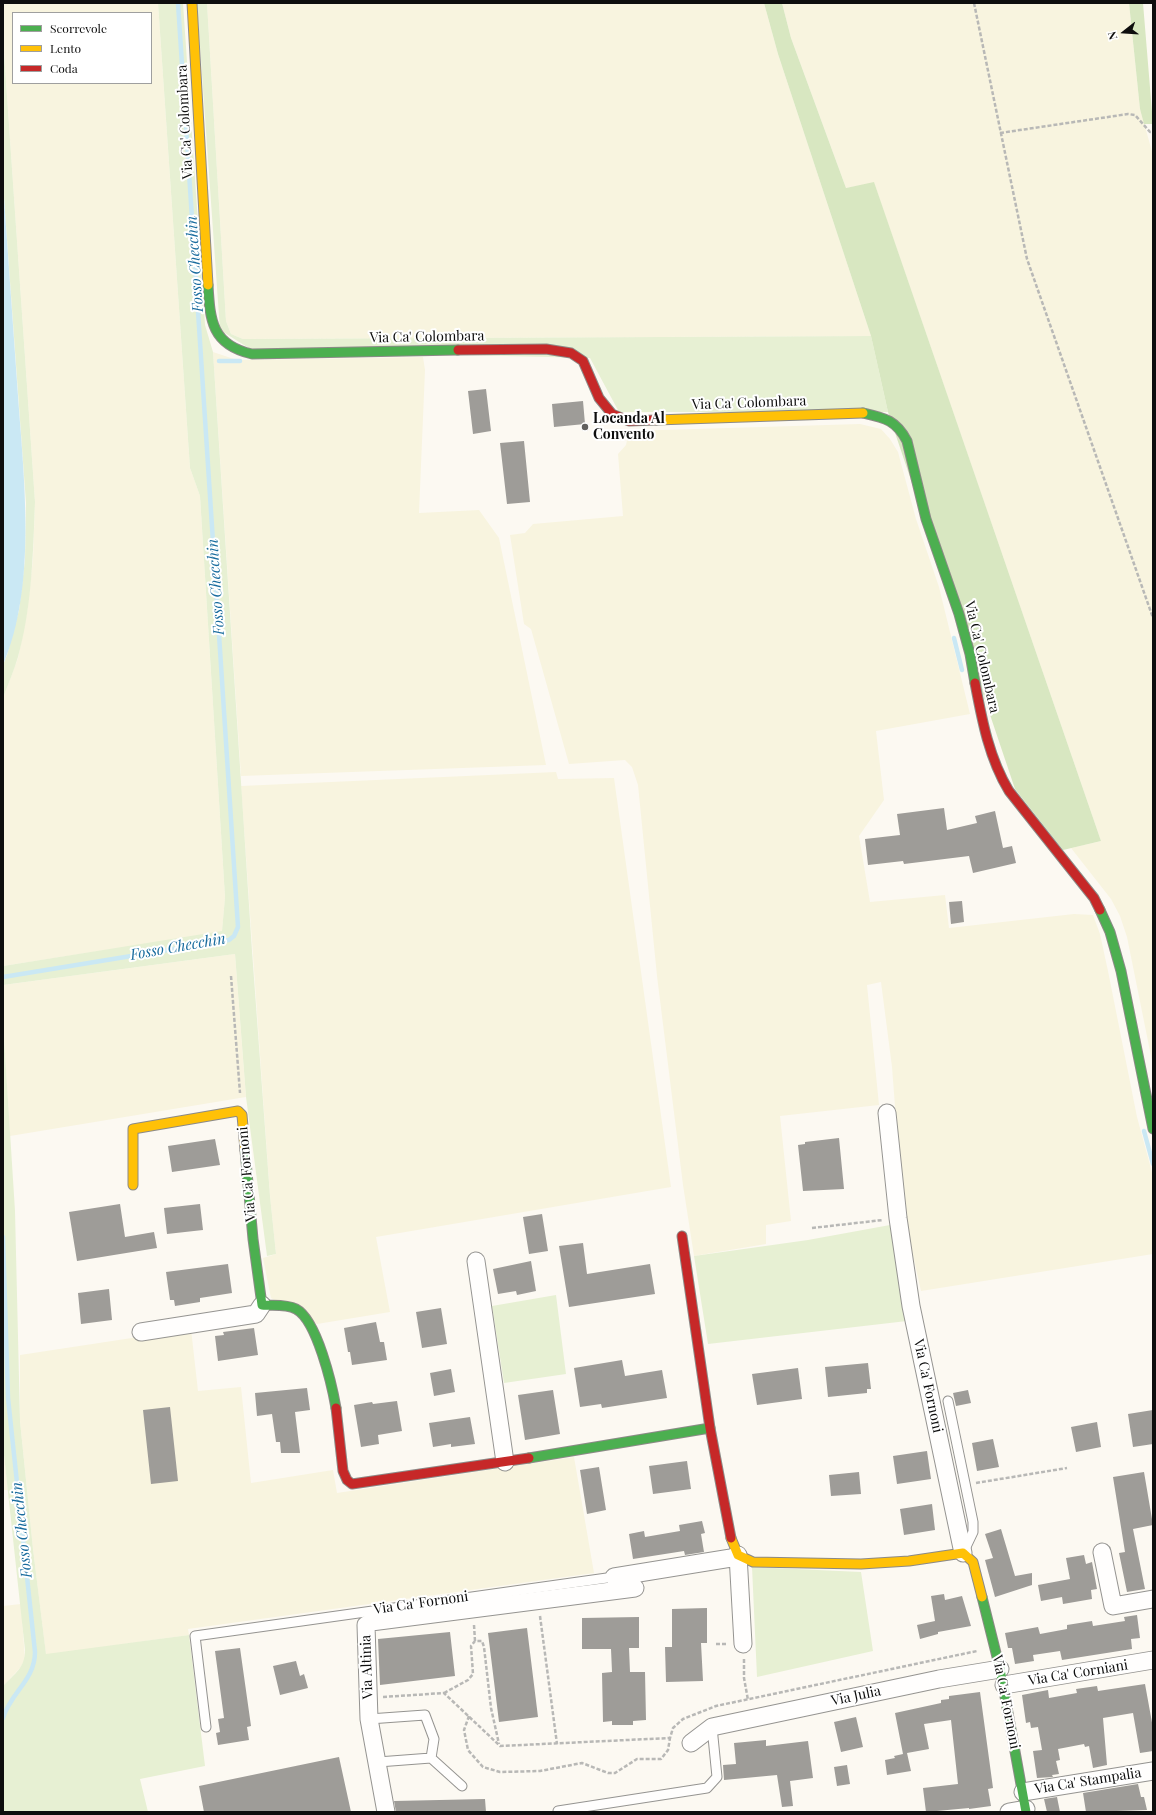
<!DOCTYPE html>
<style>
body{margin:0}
#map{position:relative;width:1156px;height:1815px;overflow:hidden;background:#fcf9f2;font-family:"Playfair Display",serif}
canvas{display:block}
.frame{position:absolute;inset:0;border:4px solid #0e0e0e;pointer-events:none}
.legend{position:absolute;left:12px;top:12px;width:140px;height:72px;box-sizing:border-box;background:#fff;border:1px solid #9f9f9f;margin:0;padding:5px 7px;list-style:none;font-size:12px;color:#0e0e0e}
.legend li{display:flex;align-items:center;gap:8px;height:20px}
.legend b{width:20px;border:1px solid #9f9f9f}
.north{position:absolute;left:1104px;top:12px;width:40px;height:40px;-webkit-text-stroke:3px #fff;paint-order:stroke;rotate:253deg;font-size:11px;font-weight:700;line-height:16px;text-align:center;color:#0e0e0e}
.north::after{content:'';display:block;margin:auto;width:14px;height:18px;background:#0e0e0e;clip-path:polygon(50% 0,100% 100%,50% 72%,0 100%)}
</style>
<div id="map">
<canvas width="1156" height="1815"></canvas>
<div class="frame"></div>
<ul class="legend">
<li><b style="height:5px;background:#4caf50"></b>Scorrevole</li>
<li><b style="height:5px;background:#ffc107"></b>Lento</li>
<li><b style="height:5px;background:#c62828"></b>Coda</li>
</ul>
<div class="north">N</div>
</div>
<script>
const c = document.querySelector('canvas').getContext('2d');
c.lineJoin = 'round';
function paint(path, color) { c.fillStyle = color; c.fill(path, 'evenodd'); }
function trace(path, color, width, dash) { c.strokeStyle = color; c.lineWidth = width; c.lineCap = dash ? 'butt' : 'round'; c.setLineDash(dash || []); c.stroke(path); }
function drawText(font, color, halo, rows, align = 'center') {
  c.font = font + ' "Playfair Display",serif'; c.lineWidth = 4; c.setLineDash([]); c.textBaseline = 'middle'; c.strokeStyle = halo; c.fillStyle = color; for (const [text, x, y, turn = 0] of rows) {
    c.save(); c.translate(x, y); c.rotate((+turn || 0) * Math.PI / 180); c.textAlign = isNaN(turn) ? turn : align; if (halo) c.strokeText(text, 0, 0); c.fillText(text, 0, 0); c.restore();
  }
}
paint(new Path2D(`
 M3,3H158L190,468L200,496L225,897L222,932L3,966V698L18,658L27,612L33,559L35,502L3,38ZM13,13H151V83H13Z
 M207,3H764L778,54L871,336L243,339L231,334L226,321Z
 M782,3H1129L1140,109L1153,155V1066L1127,937L1120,916L1111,899L1071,848L1101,841L874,183L846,188L791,38Z
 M213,352L237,360L423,357L425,370L419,513L479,510L499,538L546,765L241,776Z
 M860,424L881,429L890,439L898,452L916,519L939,587L970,714L876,731L884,800L859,836L870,902L945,895L949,928L1074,914L1093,915L1100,934L1108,971L1137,1117L1153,1176V1254L921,1291L903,1211L892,1067L881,982L867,985L879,1105L780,1116L791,1221L766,1225V1244L694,1256L683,1185L657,976L638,785L632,767L625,760L569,764L531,629L524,624L510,535L525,533L533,524L623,516L618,454L626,445L629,431Z
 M556,772L558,779L614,778L671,1187L376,1237L390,1312L317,1324L271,1298L263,1258L276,1254L270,1196L241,786Z
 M235,954L246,1097L10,1136L3,1022V985Z
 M191,1329L198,1391L241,1387L251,1483L333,1470L337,1493L574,1457L594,1573L188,1629L189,1635L46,1655L33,1549L20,1421V1355Z
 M3,1446L8,1490H3Z
 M21,1604L25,1660L20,1668L3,1686V1606Z`), '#f8f4df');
paint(new Path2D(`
 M158,3H183L205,325L213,352L252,951L270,1196L276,1254L267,1256L246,1097L235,954L3,985V966L222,931L225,897L200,496L190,468Z
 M197,3H207L226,321L231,334L243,339L871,336L888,412H619L590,358L252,350L220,330Z
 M3,38L35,502C33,554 32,607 18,657C14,671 8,684 3,698V665L7,655L19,610L25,560L26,503L3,184Z
 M3,1022L15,1211L20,1421L33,1549L46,1654L189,1635L205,1766L140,1779L148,1812H3V1686C15,1673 25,1668 25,1650L3,1446Z
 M890,1225L907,1321L708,1344L694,1256L808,1240Z
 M556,1295L566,1374L504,1383L492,1306Z
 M752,1567L861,1572L873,1651L757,1677Z`), '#e7f0d3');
paint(new Path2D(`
 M764,3H782L791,38L846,188L874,182L1101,841L1063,850L1015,789L888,412L871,336L778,54Z
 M1129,3H1143L1153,124H1144L1140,109Z`), '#d8e7c1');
paint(new Path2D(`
 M3,184C8,255 13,325 18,396C24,480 37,586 3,665Z`), '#cae8f4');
trace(new Path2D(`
 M219,361H240
 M954,638L962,670
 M3,977L229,940L234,936L238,927L178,3
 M1144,1131L1153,1164
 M3,1237L8,1398L35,1652C35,1680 11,1692 3,1718`), '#cae8f4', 4.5);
paint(new Path2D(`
 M486,389L491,431L473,434L468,391Z
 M583,401L585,424L554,427L552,404Z
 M524,441L530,502L507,504L500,443Z
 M944,808L947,830L977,823L975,816L995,811L1003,848L1012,846L1016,863L973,873L969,856L904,864L903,861L868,865L865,839L900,835L897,814Z
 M962,901L964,922L951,924L949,902Z
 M839,1138L844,1189L803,1191L798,1145L805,1144V1142Z
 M215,1139L220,1165L172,1172L168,1146Z
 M120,1204L125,1237L154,1232L157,1248L77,1261L69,1212Z
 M200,1204L203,1230L167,1234L164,1208Z
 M542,1214L548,1251L529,1254L523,1217Z
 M583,1243L587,1274L650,1264L655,1294L569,1307L559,1246Z
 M531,1261L536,1291L517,1295L516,1291L498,1294L493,1269Z
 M228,1264L232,1293L200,1298V1302L175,1306L174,1300H170L166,1272Z
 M109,1289L112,1320L81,1324L78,1293Z
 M441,1308L447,1344L422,1348L416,1312Z
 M376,1322L380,1342H384L387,1360L352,1365L350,1352H348L344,1328Z
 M254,1328L258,1355L218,1361L215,1336L224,1335L223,1332Z
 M622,1360L625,1376L662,1370L667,1398L602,1408L601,1404L580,1407L574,1368Z
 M868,1363L871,1389H867V1393L828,1397L825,1367Z
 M798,1368L802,1399L757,1405L752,1374Z
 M451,1369L455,1392L434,1396L430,1373Z
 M307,1388L310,1410L295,1412L300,1453H281L280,1442H276L272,1414L257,1416L255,1393Z
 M553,1390L560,1434L525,1440L518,1395Z
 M968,1390L971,1403L956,1406L953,1393Z
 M397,1401L402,1431L378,1435L379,1444L361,1447L354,1405L372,1402L373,1404Z
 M170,1407L178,1481L151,1484L143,1410Z
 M1153,1410V1444L1133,1447L1128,1414Z
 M470,1417L475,1444L451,1447V1444L433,1447L429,1423Z
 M1097,1422L1101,1447L1076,1452L1071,1427Z
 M993,1439L999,1467L977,1471L972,1443Z
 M927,1451L931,1479L897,1484L893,1456Z
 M687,1461L691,1489L653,1494L649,1466Z
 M599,1467L606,1510L587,1514L580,1470Z
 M859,1472L861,1494L831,1496L829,1475Z
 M1144,1472L1153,1525L1133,1529L1145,1589L1127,1592L1119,1553L1125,1552L1113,1477Z
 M932,1504L935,1530L904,1535L900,1509Z
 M702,1521L705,1533L701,1534L704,1552L685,1555L684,1551L633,1559L629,1534L644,1531L645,1537L680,1531L679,1525Z
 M1001,1529L1015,1576L1032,1573V1585L995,1597L985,1560L993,1558L985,1534Z
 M1084,1555L1086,1564L1092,1562L1097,1589L1091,1590L1092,1599L1063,1604L1062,1597L1041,1601L1038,1585L1070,1579L1066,1558Z
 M944,1594L945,1600L962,1596L971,1626L938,1632V1634L920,1639L917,1625L935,1621L931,1596Z
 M707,1608V1643H701L703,1681L666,1682L665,1647H672V1609Z
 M1137,1615L1140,1638L1131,1639L1132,1649L1062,1660L1060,1651L1033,1655L1034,1661L1015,1664L1012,1648H1008L1005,1633L1038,1627L1040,1634L1067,1629V1625L1092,1621L1093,1626L1125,1621L1124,1617Z
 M639,1617V1648H629L630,1672H645L646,1720L633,1721V1725H612V1721L603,1722L602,1673L612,1672L611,1649H582V1618Z
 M527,1628L538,1717L499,1722L488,1633Z
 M450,1632L455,1676L380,1685L378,1639Z
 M240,1648L251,1726L247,1727L249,1740L218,1745L216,1733L220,1732L218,1719L224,1718L215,1651Z
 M296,1661L300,1676L304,1674L308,1688L280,1695L273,1666Z
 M1145,1684L1153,1728V1751L1140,1753L1133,1713L1103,1718L1107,1765L1093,1768L1089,1746L1085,1747L1084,1744L1058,1749L1060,1760L1056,1761L1059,1774L1052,1775L1053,1777L1037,1778L1033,1751L1042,1750L1038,1727L1031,1728L1030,1722L1026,1723L1022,1695L1048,1690L1049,1698L1077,1693L1076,1689L1097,1686L1098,1691Z
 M980,1692L993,1788L988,1789L991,1806L969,1809V1808L926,1812L923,1788L958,1784L951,1720L924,1724L929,1749L907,1753L911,1771L887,1775L885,1760L895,1758L894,1756L903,1754L895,1713L941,1703V1700L949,1699V1696Z
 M856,1717L863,1747L841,1752L834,1722Z
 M766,1740V1746L808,1741L813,1778L790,1781L793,1806L782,1807L777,1775L724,1780L723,1765L736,1764L734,1743Z
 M339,1757L351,1812H204L199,1786Z
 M847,1765L850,1784L837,1786L834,1767Z
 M1138,1784L1141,1797H1144L1147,1810L1086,1812L1083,1793Z
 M1057,1797L1060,1812H1047L1044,1799Z
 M485,1799L486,1812H396L394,1801Z`), '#9e9c98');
const lane = new Path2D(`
 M948,1401L973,1522V1532L964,1551
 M369,1719L425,1715L434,1739L431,1758L378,1762
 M206,1727L195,1636L614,1577
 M431,1758L462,1786
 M558,1811L707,1788L717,1777L712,1727`);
const street = new Path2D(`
 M887,1113L898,1218L911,1306L963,1553
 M476,1261L505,1462
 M141,1332L256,1314L262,1305
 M1102,1552L1113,1606L1153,1599
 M614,1577L731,1558L738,1555L743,1644
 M1004,1685L1153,1660
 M691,1743L712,1727L939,1679L1000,1669
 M1023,1792L1153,1771
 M386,1812L369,1719L366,1625L371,1622L635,1588
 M1009,1812L1026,1809`);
const fast = new Path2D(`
 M208,285C210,321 212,345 252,354L458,350
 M863,413C885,418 896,420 907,441L926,519L959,614L970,654L975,683
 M1100,910L1110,932L1121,971L1153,1129
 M245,1150L253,1239L262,1305C273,1306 286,1304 296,1309C317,1320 332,1385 336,1408
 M529,1458L710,1428
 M982,1597L1000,1669L1026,1812`);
const slow = new Path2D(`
 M192,3L208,285
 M656,420L863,413
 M133,1185V1129L238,1111L242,1115L245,1150
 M731,1538L738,1555L753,1562L861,1564L909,1561L963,1553L973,1562L982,1597`);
const jam = new Path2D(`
 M458,350L546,349L571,353L583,361L599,398L612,414L629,421L656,420
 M975,683C982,720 989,758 1009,791L1094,898L1100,910
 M682,1236L710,1428L731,1538
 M336,1408L343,1471L347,1480L352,1484L529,1458`);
trace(lane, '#959491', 11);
trace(street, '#959491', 19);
trace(fast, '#8c8a87', 11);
trace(slow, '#8c8a87', 11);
trace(jam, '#8c8a87', 11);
trace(new Path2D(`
 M974,3L1027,259L1153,618
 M1000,133L1128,114L1135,115L1150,132H1153
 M231,976L240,1093
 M812,1228L883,1220
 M976,1483L1067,1468
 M540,1616L557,1744
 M474,1625L475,1641
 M716,1644H727
 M744,1659V1678L748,1700
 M444,1693L468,1680L473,1674L471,1646L475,1641H482L484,1647L491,1708L499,1744
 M383,1697L444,1693L500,1746L670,1738L673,1728L683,1719L716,1706L977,1651
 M469,1716L464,1730L468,1750L483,1767L500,1772L540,1771L582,1763L608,1773H615L637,1759H661L668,1750L670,1738`), '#b8b8b6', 2.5, [4, 2]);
trace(lane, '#fffefd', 9);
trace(street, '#fffefd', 17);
trace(fast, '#4caf50', 9);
trace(slow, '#ffc107', 9);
trace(jam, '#c62828', 9);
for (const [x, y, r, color] of [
 [585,427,4,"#61605e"]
]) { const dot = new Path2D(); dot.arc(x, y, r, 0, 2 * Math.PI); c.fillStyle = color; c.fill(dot); trace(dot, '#fff', 1.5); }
drawText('14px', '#0e0e0e', '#fff', [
 ["Via Ca' Colombara",185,122,-93],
 ["Via Ca' Colombara",427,337,-1],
 ["Via Ca' Colombara",749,403,-2],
 ["Via Ca' Colombara",982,657,77],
 ["Via Ca' Fornoni",247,1174,-95],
 ["Via Ca' Fornoni",928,1386,78],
 ["Via Ca' Fornoni",421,1603,-8],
 ["Via Altinia",367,1667,-92],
 ["Via Ca' Corniani",1078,1673,-9],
 ["Via Julia",856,1696,-12],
 ["Via Ca' Fornoni",1006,1702,79],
 ["Via Ca' Stampalia",1088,1781,-9]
]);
drawText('bold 14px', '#0e0e0e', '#fff', [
 ["Locanda Al",593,419],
 ["Convento",593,435]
], 'left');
drawText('italic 15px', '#196c9e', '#fff', [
 ["Fosso Checchin",195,264,-94],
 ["Fosso Checchin",216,587,-94],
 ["Fosso Checchin",178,947,-10],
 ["Fosso Checchin",22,1530,-96]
]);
</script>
